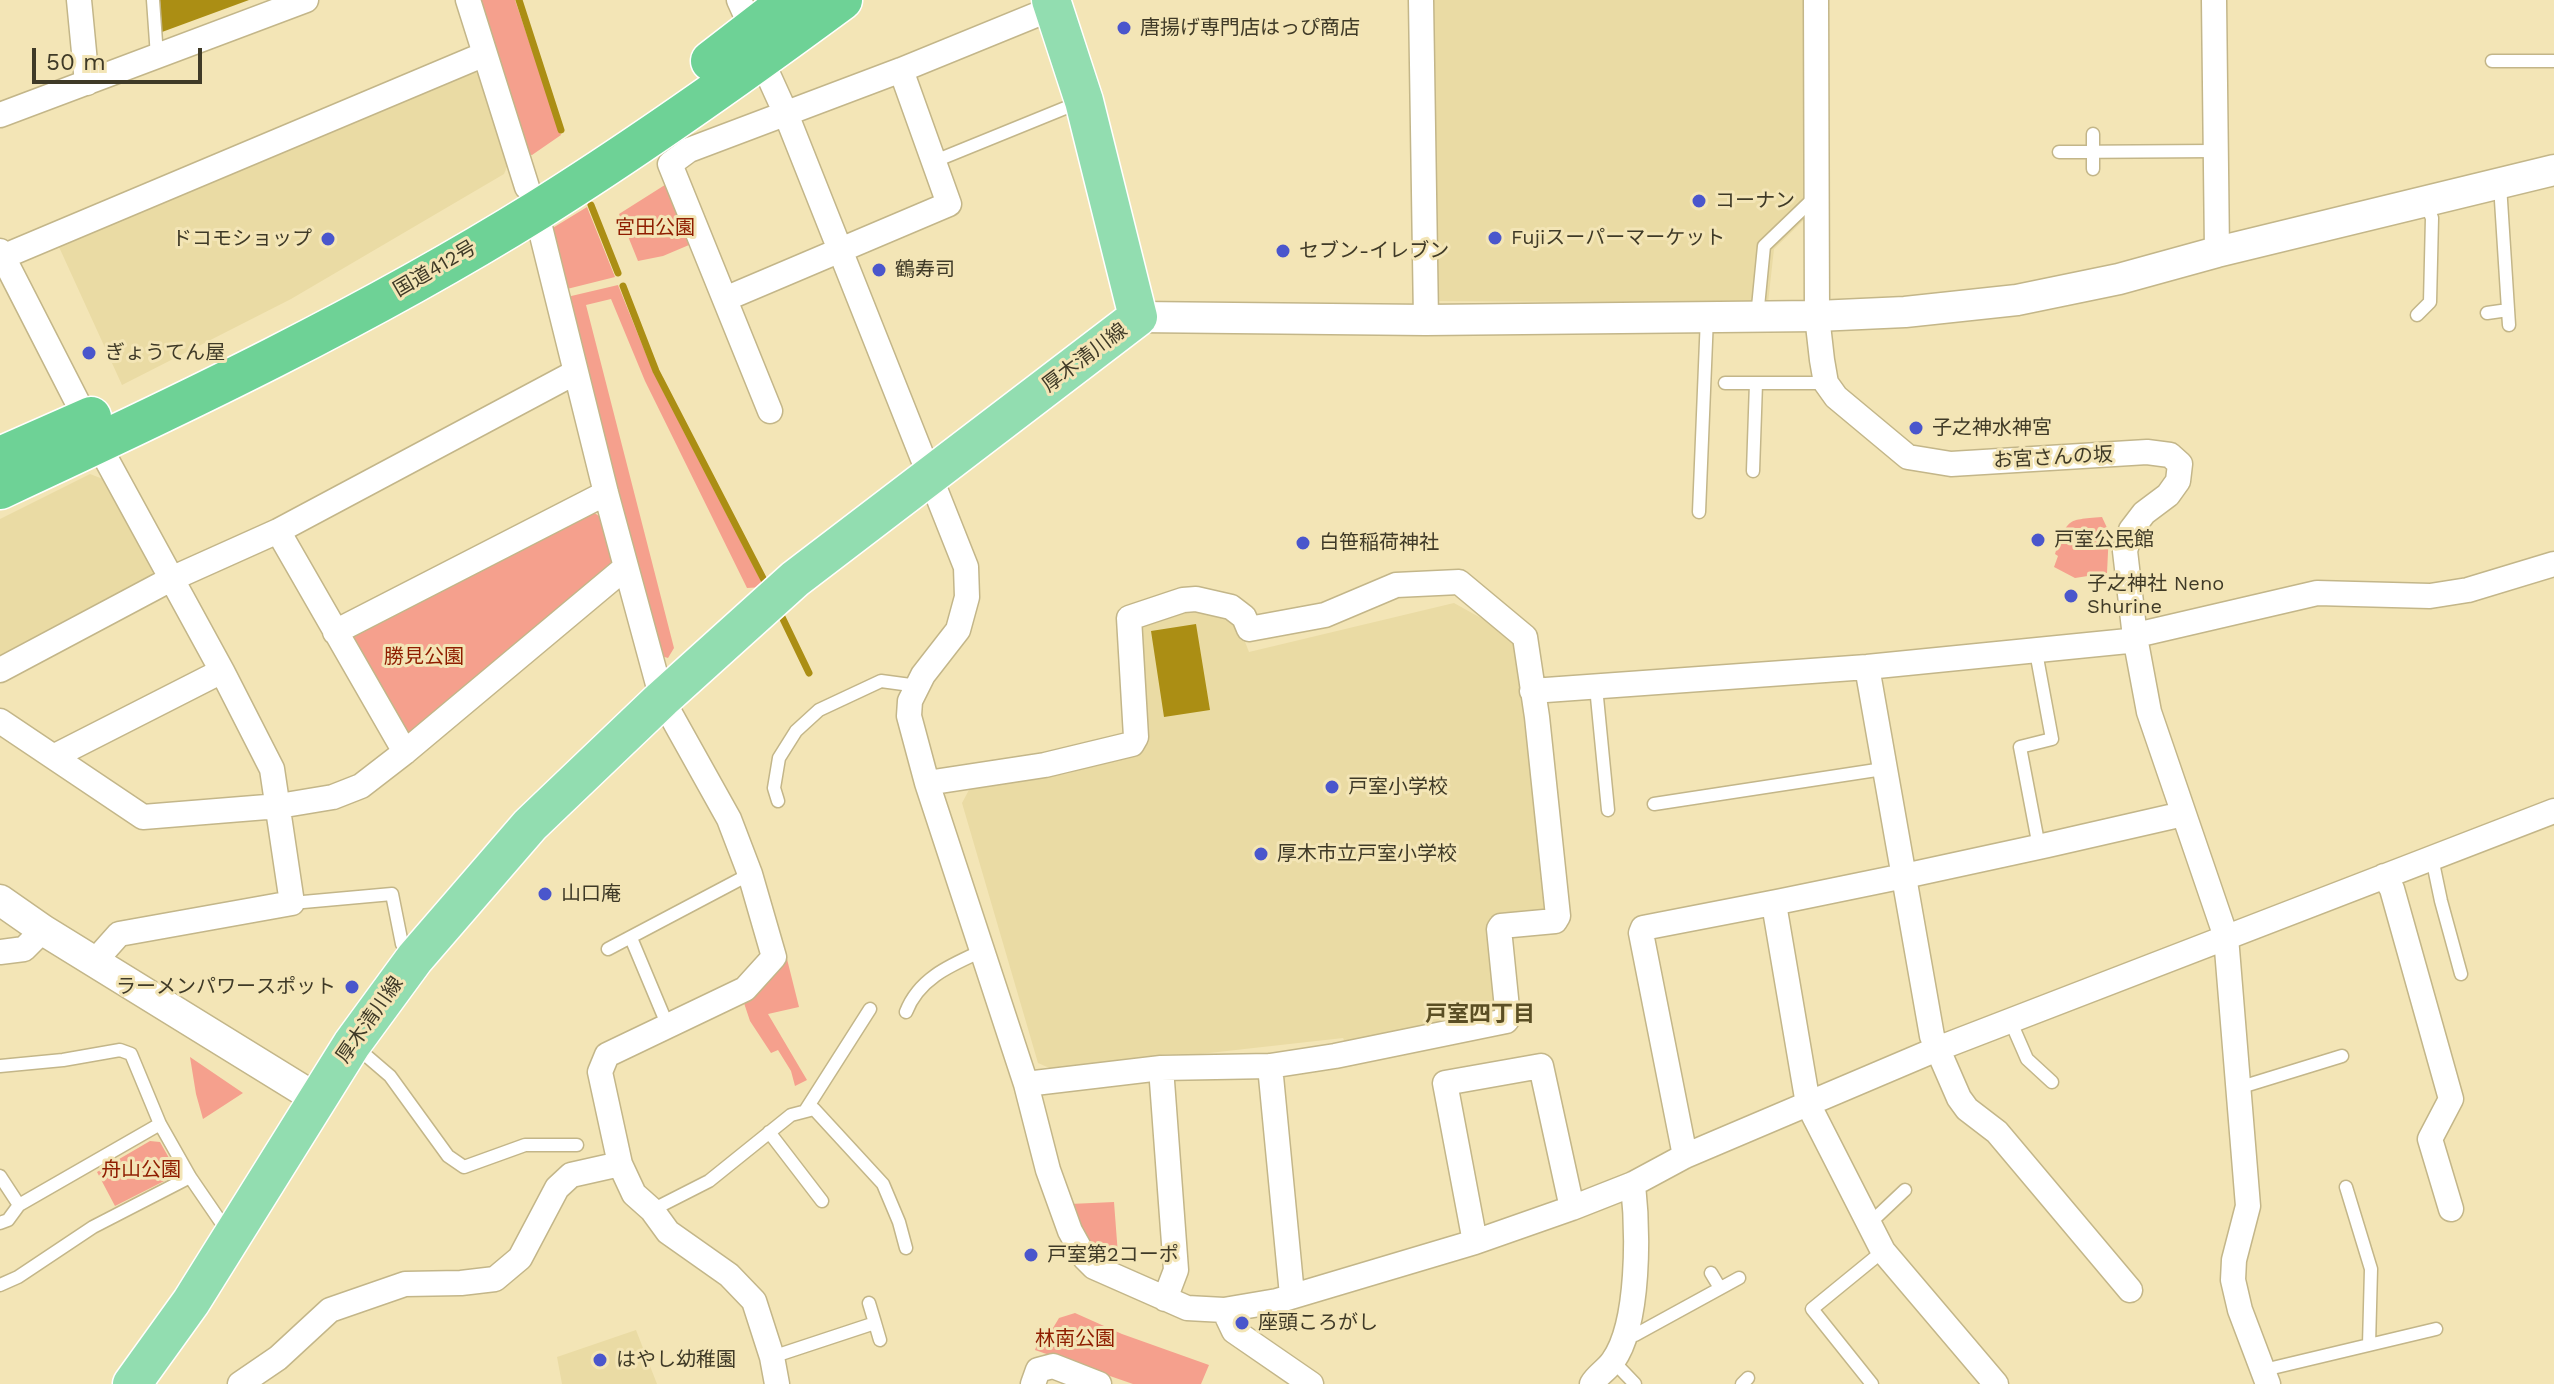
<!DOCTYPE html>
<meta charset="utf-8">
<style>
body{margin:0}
#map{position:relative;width:2554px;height:1384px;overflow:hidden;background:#f3e5b6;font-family:"Work Sans",sans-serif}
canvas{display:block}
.scale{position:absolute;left:32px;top:48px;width:170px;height:36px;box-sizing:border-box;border:4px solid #3f3a27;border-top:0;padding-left:10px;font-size:24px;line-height:28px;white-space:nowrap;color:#3f3a27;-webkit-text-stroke:6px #f3e5b6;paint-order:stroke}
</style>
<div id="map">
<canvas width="2554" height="1384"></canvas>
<div class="scale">50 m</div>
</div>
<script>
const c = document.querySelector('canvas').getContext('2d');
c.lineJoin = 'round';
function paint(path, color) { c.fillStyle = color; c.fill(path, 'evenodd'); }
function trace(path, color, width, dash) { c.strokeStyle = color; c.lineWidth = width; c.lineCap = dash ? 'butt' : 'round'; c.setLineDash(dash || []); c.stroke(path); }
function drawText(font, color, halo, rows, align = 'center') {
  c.font = font + ' "Work Sans","Noto Sans JP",sans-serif'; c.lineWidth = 6; c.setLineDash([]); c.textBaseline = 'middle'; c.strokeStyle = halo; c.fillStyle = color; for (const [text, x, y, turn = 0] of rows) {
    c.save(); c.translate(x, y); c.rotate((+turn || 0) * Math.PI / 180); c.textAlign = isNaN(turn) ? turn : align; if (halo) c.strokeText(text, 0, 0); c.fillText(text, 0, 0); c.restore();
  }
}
paint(new Path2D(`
 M1429,0H1806L1808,216L1774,249L1768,303L1439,301L1432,291Z
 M470,69L482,76L509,162L504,174L291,299L122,385L59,247Z
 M90,474L103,479L154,569L150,580L0,660V519Z
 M1454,603L1517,638L1546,911L1490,917L1499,1005L1493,1015L1345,1042L1343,1038L1191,1055L1167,1054L1054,1070L1038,1063L962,803L970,788L1066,774L1145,749L1130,629L1186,604L1235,616L1249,652Z
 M636,1330L657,1384H562L557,1357Z`), '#eadba4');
paint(new Path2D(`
 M480,0H515L561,135L532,155L526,154Z
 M668,183L689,236V245L663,256L638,261L619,214Z
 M587,207L615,277L567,289L551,229Z
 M618,285L654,374L764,587L747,588L645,381L611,299L586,305L674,648L668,658L658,655L567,297Z
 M593,512L602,518L612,560L607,570L413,733L403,730L353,643L355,634Z
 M2102,517L2109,532L2107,573L2075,578L2054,567L2058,556L2055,554C2069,519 2064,520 2102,517Z
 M787,959L799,1007L768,1014L807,1080L795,1086L791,1071L778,1050L771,1053L750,1021L744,1003Z
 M190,1057L243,1093L203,1119L196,1094Z
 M150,1141L160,1142L178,1174L115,1206L97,1172Z
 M1114,1202L1119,1268L1091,1255L1070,1204Z
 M1075,1313L1122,1334L1209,1365L1201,1384H1133L1035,1350L1042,1332L1050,1333L1059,1318Z`), '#f5a08d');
paint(new Path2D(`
 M160,0H249L162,32Z
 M1196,624L1210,710L1164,717L1151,631Z`), '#ab8e14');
trace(new Path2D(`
 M519,0L561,130
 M591,205L618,273
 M623,286L656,371L764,580
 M782,617L809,673`), '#ab8e14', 7);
const service = new Path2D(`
 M153,0L157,56
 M2492,61H2554
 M2093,134V169
 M2059,152L2215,151
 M935,161L1080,102
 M2500,185L2509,325
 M2487,313L2508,310
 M2417,315L2430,302L2432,218L2425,202
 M1757,317L1764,246L1814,198
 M1725,383H1826
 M1753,471L1756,383
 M1699,512L1707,317
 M2036,652L2052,739L2020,747L2039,847
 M1596,687L1608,810
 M778,801L774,788L779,758L796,731L819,710L881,681L918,686
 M1654,804L1883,769
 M2432,858L2441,901L2461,974
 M292,903L392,894L402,944L413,956
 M631,938L667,1024
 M608,949L750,874
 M906,1012C919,978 951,965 982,951
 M2010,1020L2027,1059L2052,1082
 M355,1046L390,1076L448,1156L464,1167L525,1145H577
 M0,1066L63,1060L120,1050L131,1054L160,1124L190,1177L227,1231
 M2238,1088L2342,1056
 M805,1111L870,1009
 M769,1132L822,1201
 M0,1176L19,1205
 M2346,1187L2371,1269L2369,1345
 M652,1210L709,1181L791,1115L814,1109L883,1184L899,1222L906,1248
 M0,1223L8,1220L19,1205L160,1124
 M1869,1224L1905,1190
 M1711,1273L1720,1288
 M0,1285L18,1277L93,1227L190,1177
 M875,1323L880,1340
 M1625,1336L1635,1335L1739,1278
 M772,1357L875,1323L869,1303
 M1613,1361L1635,1384
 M2264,1370L2436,1329
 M1742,1384L1748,1378
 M1872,1384L1812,1309L1883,1251`);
const minor = new Path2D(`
 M79,0L87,83
 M468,0L527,187
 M739,0L753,31
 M1421,0L1426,320
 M1816,0L1817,316L1822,360L1826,383L1836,397L1908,457L1951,464L2147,452L2170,455L2180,464L2178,481L2168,495L2144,513L2131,530L2125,551L2135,637L2149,712L2226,937L2248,1206L2234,1260L2233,1280L2240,1310L2268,1384
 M2214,0L2217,252
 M761,59L786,114L966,567L967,597L958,630L923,675L910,701L909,716L927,783L1026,1084L1048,1170L1070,1231L1085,1258L1094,1267L1187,1308L1224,1310L1277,1301L1475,1242L1572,1208L1633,1184L1685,1156L1937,1049L2554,811
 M0,115L306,0
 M536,211L606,493L662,699L729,819L750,874L774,957L745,989L607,1055L600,1072L620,1164L634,1194L652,1210L668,1232L729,1275L754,1301L772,1357L777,1384
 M0,251L86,419
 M0,258L485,54
 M725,299L949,204L901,70
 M770,411L670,164L689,150L901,70L1053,8
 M278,531L405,752
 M335,632L606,493
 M1867,667L1932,1036L1959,1098L1967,1109L1997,1132L2130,1290
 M0,670L171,579L278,531L576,372
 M1532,691L1867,667L2128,641L2145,633L2317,593L2430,596L2468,590L2554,564
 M0,721L143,817L279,806L333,797L361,786L405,752L626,567
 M55,756L222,671
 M927,783L1045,765L1132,744L1136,737L1129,618L1183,600L1196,599L1231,607L1244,617L1249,629L1325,615L1396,585L1459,582L1525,637L1537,717L1558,916L1555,921L1501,926L1499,929L1508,1018L1506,1021L1335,1056L1270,1066L1161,1068L1026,1084
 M2384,876L2392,889L2451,1099L2430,1139L2451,1209
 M1774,904L1808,1104L1883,1251L1996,1384
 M0,952L24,949L43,930
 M95,961L119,934L292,903L272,769L222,671L98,444
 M1270,1066L1292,1295
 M1161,1068L1176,1270L1165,1299
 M1685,1156L1641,933L1643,928C1824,894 2004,856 2183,814
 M1475,1242L1445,1083L1541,1066L1572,1208
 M1224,1310L1234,1331L1311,1384
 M240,1384L278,1358L330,1310L405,1284L461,1283L495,1279L520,1258L557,1188L571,1175L620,1164
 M1033,1384L1038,1370L1053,1366L1099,1384
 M1592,1384C1597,1375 1607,1370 1613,1361C1640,1323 1638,1230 1633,1184`);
const tertiary = new Path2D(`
 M1138,317L1426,320L1817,316L1905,312L2017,300L2119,279L2217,252L2554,170
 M0,900L43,930L317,1099`);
const primary = new Path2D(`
 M132,1384L191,1302L352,1044L415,958L530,825L662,699L795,579L1138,317L1084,101L1051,0`);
const trunk = new Path2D(`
 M711,61L790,0
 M0,457L91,417
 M0,489C183,404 366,317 538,210C642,145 743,73 842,0`);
trace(service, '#c3b689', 15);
trace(minor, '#c3b689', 27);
trace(tertiary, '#c3b689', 33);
trace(primary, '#fff', 41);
trace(trunk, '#fff', 43);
trace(service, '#fff', 12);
trace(minor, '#fff', 24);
trace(tertiary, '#fff', 30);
trace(primary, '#92ddb0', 38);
trace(trunk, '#6ed296', 40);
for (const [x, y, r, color] of [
 [1124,28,8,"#4a56cc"],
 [1699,201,8,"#4a56cc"],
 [1495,238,8,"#4a56cc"],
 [328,239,8,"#4a56cc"],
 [1283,251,8,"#4a56cc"],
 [879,270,8,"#4a56cc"],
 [89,353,8,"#4a56cc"],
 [1916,428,8,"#4a56cc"],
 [2038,540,8,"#4a56cc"],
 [1303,543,8,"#4a56cc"],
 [2071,596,8,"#4a56cc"],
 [1332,787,8,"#4a56cc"],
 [1261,854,8,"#4a56cc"],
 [545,894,8,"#4a56cc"],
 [352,987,8,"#4a56cc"],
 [1031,1255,8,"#4a56cc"],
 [1242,1323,8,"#4a56cc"],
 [600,1360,8,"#4a56cc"]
]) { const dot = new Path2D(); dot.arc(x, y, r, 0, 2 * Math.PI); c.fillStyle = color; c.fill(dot); trace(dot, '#f3e5b6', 3); }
drawText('20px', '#3f3a27', '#f3e5b6', [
 ["唐揚げ専門店はっぴ商店",1140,28],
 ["コーナン",1715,201],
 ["Fujiスーパーマーケット",1511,238],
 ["ドコモショップ",312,239,"right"],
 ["セブン-イレブン",1299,251],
 ["鶴寿司",895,270],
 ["ぎょうてん屋",105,353],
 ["子之神水神宮",1932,428],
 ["戸室公民館",2054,540],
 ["白笹稲荷神社",1319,543],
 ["子之神社 Neno",2087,584],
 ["Shurine",2087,607],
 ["戸室小学校",1348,787],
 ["厚木市立戸室小学校",1277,854],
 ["山口庵",561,894],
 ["ラーメンパワースポット",336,987,"right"],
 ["戸室第2コーポ",1047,1255],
 ["座頭ころがし",1258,1323],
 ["はやし幼稚園",616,1360]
], 'left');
drawText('20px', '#8f1d00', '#f3e5b6', [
 ["宮田公園",655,228],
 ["勝見公園",424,657],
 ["舟山公園",141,1170],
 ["林南公園",1075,1339]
]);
drawText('20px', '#3f3a27', '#f3e5b6', [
 ["国道412号",435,269,-30],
 ["厚木清川線",1085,358,-37],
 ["お宮さんの坂",2053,458,-3],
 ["厚木清川線",370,1020,-55]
]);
drawText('bold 22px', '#5a4e24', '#f3e5b6', [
 ["戸室四丁目",1480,1015]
]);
</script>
